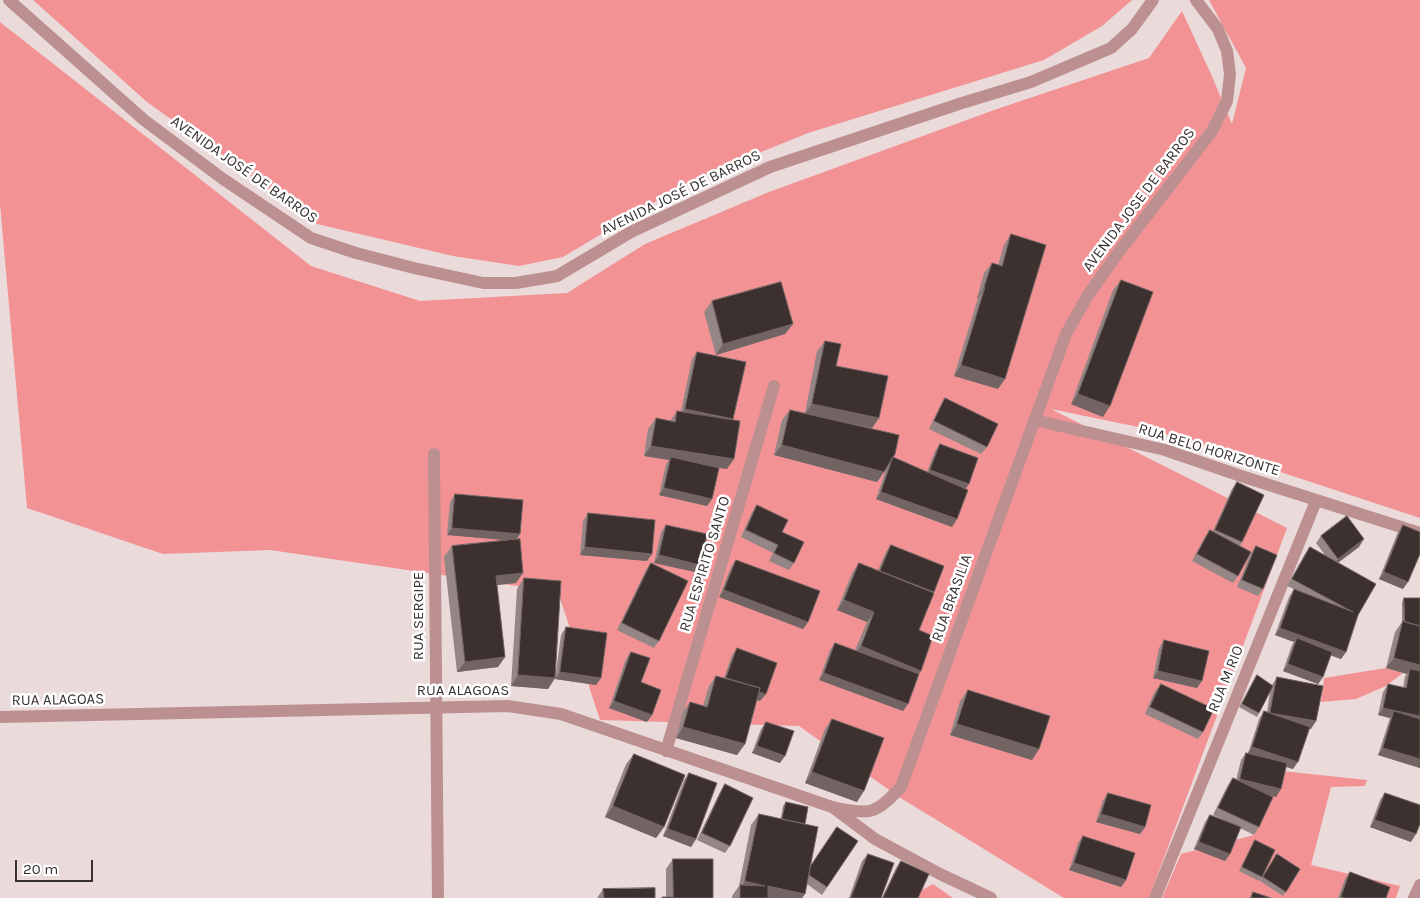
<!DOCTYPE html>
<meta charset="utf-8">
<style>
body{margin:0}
#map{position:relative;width:1420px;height:898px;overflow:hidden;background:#ebdada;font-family:Karla,sans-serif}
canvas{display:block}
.scale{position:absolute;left:15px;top:860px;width:78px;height:22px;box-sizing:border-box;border:2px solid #383131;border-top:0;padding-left:6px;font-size:15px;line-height:18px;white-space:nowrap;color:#383131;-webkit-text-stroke:4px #fff;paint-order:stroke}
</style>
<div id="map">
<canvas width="1420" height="898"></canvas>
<div class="scale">20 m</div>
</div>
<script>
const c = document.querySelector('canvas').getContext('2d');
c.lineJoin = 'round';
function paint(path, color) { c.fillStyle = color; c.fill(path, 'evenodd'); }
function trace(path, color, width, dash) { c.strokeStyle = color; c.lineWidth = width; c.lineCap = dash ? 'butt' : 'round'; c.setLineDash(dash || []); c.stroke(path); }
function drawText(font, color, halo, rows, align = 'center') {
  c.font = font + ' Karla,sans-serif'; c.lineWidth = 5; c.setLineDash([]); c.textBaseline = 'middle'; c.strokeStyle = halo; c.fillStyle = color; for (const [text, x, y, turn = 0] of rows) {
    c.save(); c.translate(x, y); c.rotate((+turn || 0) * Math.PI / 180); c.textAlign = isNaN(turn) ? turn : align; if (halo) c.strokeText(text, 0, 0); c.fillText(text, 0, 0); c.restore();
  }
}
paint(new Path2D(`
 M33,0H1132L1102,26L1044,60L808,133L690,181L563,257L519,266L453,256L317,224L147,102Z
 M1209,0H1420V518L1153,430L1051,409L1287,528L1149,898H1064L899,797L799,726L600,720L558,592L270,550L163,554L27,508L0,204V22L311,266L420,301L567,293L645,244L769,192L997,109L1149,58L1182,11L1211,74L1232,124L1246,68Z
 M1386,668L1403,673L1386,686L1356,699L1321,702L1324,678Z
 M1282,771L1367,780L1365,786L1331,787L1311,865L1400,886L1396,898H1162L1181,854L1254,835Z
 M933,884L953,898H907Z`), '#f39294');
trace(new Path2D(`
 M9,0L144,120L223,179L311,238L356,253L414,268L483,283H516L557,276L631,232L770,167L962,103L1031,82L1111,48L1132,29L1153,0
 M1034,420L1165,450L1241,476L1420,533
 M434,454L438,898
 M0,717L508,706L561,714L832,807C843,809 863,814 873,810C884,806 893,795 901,787L1066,334L1088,295L1118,253L1212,131L1227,101L1230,74L1227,51L1218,29L1196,0
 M666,751L774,386
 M835,809L875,839L940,874L991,898
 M1155,898L1316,501
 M1414,898L1420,885`), '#bc9090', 12);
paint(new Path2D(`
 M1011,234L998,389L954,376L978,298H977L984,273L992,263L998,265L1004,245Z
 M1121,280L1103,417L1071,404L1113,290Z
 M712,301L793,324L785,334L716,355L704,312Z
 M825,341L836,366L879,418L872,428L845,423L893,457L927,472L935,451L940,444L966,489L952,527L876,499L886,469L877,482L774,455L782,420L790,410L805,413L817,351Z
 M697,352L733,419L727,469L719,468L712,499L707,506L659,495L666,464L669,460L644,456L648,429L656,418L670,421L677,411H681L692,359Z
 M945,398L987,447L981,454L929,429L940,406Z
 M1237,482L1242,542L1240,546L1238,576L1233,583L1192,561L1205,537L1210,530L1213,531L1232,489Z
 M455,494L520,534L516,540V583L497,585L505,657L498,667L457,672L444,557L452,546L509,540L447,535L450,502Z
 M757,505L782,532L794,563L789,570L769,561L773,553L741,537L752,512Z
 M588,513L647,561L580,555L583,521Z
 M666,525L700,565L695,572L654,563L661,532Z
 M1403,525V589L1379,579L1398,532Z
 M1321,536L1359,547L1338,563L1358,615L1346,652L1341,659L1331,655L1323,677L1318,684L1283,671L1292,645L1294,642L1275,635L1289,597L1294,589L1287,586L1305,554L1310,547L1325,555L1316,543Z
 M891,545L934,592L919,630V674L903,711L819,680L830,650L835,643L855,650L867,622L837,610L852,573L859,563L878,570L886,552Z
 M1256,546L1263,589L1258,596L1237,587L1251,553Z
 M736,560L808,622L803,629L719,597L731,567Z
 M651,563L659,641L654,648L617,630L646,570Z
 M524,578L555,678L548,689L511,686L517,589Z
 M1404,598H1420V768L1378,755L1390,718L1378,715L1383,692L1388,684L1403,688L1405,676L1407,674L1386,668L1395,632L1402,622V602Z
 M566,627L601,678L596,685L555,679L561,635Z
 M1164,640L1197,688L1153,678L1159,648Z
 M737,648L766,694L760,701L757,700L745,744L737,755L676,738L683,712L690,702L703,706L709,686L716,676L724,678L732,655Z
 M631,652L641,682L647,722L609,708L626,659Z
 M1257,675L1272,685L1277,677L1311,729L1309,728L1293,769L1286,767L1276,797L1270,795L1259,827L1254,835L1240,828L1230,854L1225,861L1194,849L1205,822L1210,815L1224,820L1213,815L1228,785L1233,778L1236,780L1241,760L1246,753L1248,754L1259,719L1264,711L1267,712L1270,692L1257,717L1239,707Z
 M1161,684L1203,732L1198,739L1145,714L1155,691Z
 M968,690L1039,749L1032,760L950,735L960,701Z
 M832,719L857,802L805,783L825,729Z
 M766,722L780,763L752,753L761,729Z
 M634,754L664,827L656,838L605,817L626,764Z
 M689,773L696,839L691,847L663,836L684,780Z
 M725,784L730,846L725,853L697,840L720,792Z
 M1108,793L1145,827L1140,834L1096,822L1103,800Z
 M1385,793L1411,842L1370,827L1380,800Z
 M786,802L805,824L810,867L858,841L822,895L807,884L805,894L802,898H732V896L739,886L751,825L759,814L781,819L783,806Z
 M1083,836L1126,880L1121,887L1069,870L1078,843Z
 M1255,840L1262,877L1259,881L1239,871Z
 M868,854L881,898H849L862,861Z
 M1277,854L1300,869L1283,896L1260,881Z
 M673,859L713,898H662V897H666V869Z
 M901,861L918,898H882L896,868Z
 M1350,872L1386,898H1338L1345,879Z
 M603,889L655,898H597Z`), '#948685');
paint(new Path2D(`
 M984,287H985L978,298H977Z
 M793,324L785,334L716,355L723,344Z
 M961,365L1005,379L998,389L954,376Z
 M1078,394L1110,406L1103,417L1071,404Z
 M812,404L879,418L872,428L805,414Z
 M685,409L733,420L680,416Z
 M782,445L884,472L877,482L774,455Z
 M651,446L734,459L727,469L670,460L671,457L669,460L644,456Z
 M930,470L969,484L964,491L925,477Z
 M664,488L712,499L707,506L659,495Z
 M881,492L957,519L952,527L876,499Z
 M452,528L520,534L515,541L447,535Z
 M1364,539L1359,547L1333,566L1338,559Z
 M585,547L652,554L647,561L580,555Z
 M659,555L700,565L695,572L654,563Z
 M1384,572L1408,582L1403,589L1379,579Z
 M523,573L516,583L488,586L496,576Z
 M724,590L808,622L803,629L719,597Z
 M844,600L874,612L867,622L837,610Z
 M1280,628L1346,652L1341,659L1296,643L1297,638L1294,642L1275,635Z
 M861,646L921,671L914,681L853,656Z
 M505,657L498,667L457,672L465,662Z
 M1394,658L1420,665V673L1410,669L1407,674L1386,668Z
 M1288,664L1323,677L1318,684L1283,671Z
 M1158,671L1202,681L1197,688L1153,678Z
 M560,672L601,678L596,685L555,679Z
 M824,673L908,704L903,711L819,680Z
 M518,675L555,678L548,689L511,686Z
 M726,679L766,694L760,701L721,686Z
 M614,701L652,715L647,722L609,708Z
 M1383,708L1420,716V724L1394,711L1390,718L1378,715Z
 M1270,713L1316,721L1311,729L1265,720Z
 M957,724L1039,749L1032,760L950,735Z
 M683,727L745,744L737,755L676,738Z
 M757,746L785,756L780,763L752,753Z
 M1252,747L1298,762L1293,769L1247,754Z
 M1383,748L1420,759V768L1378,755Z
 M812,772L864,791L857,802L805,783Z
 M1240,779L1281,789L1276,797L1235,787Z
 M613,806L664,827L656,838L605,817Z
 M1101,814L1145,827L1140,834L1096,822Z
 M1375,820L1416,834L1411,842L1370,827Z
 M668,829L696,839L691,847L663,836Z
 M1199,842L1230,854L1225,861L1194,849Z
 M1074,863L1126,880L1121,887L1069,870Z
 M745,881L765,886L740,889Z
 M768,886L805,894L802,898H768Z`), '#716463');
const building = new Path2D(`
 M1011,234L1046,245L1005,379L961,365L985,287H984L992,263L1002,266Z
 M1121,280L1153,292L1110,406L1078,394Z
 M781,282L793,324L723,344L712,301Z
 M825,341L841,344L836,366L888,376L879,418L812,404Z
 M697,352L746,362L733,419L685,409Z
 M945,398L998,424L987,447L934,421Z
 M790,410L899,435L895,454L884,472L782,445Z
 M677,411L740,421L734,459L651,446L656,418L675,422Z
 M940,444L978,458L969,484L930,470Z
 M671,457L719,468L712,499L664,488Z
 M893,457L968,490L957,519L881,492Z
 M1237,482L1264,495L1242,542L1215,530Z
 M455,494L523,500L520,534L452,528Z
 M757,505L788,520L782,532L804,542L794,563L774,553L778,545L746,530Z
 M588,513L655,520L652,554L585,547Z
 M1347,516L1364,539L1338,559L1321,536Z
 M666,525L707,534L700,565L659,555Z
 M1403,525L1420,532V554L1408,582L1384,572Z
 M1210,530L1251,552L1238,576L1197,554Z
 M520,539L523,573L496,576L505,657L465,662L452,546Z
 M891,545L944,566L934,592L880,571Z
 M1256,546L1277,555L1263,589L1242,580Z
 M1310,547L1376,584L1358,615L1346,652L1280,628L1294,589L1353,612L1292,579Z
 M736,560L820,591L808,622L724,590Z
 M651,563L688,581L659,641L622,623Z
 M859,563L934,593L919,630L933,636L921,671L861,646L874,612L844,600Z
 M524,578L561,581L555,678L518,675Z
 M1404,598H1420V626L1405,622Z
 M1403,621L1420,626V665L1394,658Z
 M566,627L607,633L601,678L560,672Z
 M1297,638L1332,652L1323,677L1288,664Z
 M1164,640L1209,651L1202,681L1158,671Z
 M835,643L919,674L908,704L824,673Z
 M737,648L777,663L766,694L759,692L760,688L726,678Z
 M631,652L650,658L641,682L661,690L652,715L614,701Z
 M1410,669L1420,671V716L1383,708L1388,684L1406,688Z
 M1257,675L1273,686L1259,713L1242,704Z
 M716,676L760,688L745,744L683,727L690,702L707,707Z
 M1277,677L1323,686L1316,721L1270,713Z
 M1161,684L1214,709L1203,732L1150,707Z
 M968,690L1050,716L1039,749L957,724Z
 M1264,711L1310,727L1298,762L1252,747Z
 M1394,711L1420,719V759L1383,748Z
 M832,719L884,738L864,791L812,772Z
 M766,722L794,731L785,756L757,746Z
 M1246,753L1287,763L1281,789L1240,779Z
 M634,754L685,775L664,827L613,806Z
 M689,773L717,783L696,839L668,829Z
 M1233,778L1273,797L1259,827L1218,808Z
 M725,784L753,798L730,846L702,833Z
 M1108,793L1151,805L1145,827L1101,814Z
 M1385,793L1420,805V824L1416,834L1375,820Z
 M786,802L808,807L805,824L782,819Z
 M759,814L818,827L805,894L768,886V898H740V885L765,886L745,881Z
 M1210,815L1241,827L1230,854L1199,842Z
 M837,827L858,841L827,887L809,875L810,867Z
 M1083,836L1135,853L1126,880L1074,863Z
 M1255,840L1275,850L1262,877L1242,867Z
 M868,854L894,863L881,898H851Z
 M1277,854L1300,869L1286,892L1263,877Z
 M673,859H713V898H662V897H673Z
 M901,861L929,874L918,898H883Z
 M1350,872L1390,887L1386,898H1344L1341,897Z
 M655,888V898H604L603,889Z
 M1253,892L1271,898H1251Z`);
paint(building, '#3d3130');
trace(building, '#716463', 1);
drawText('15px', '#383131', '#fff', [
 ["AVENIDA JOSÉ DE BARROS",244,170,35],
 ["AVENIDA JOSÉ DE BARROS",681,193,-26],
 ["AVENIDA JOSE DE BARROS",1139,200,-53],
 ["RUA BELO HORIZONTE",1209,450,17],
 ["RUA ESPIRITO SANTO",705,564,-73],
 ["RUA BRASILIA",952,598,-70],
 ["RUA SERGIPE",419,616,-90],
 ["RUA M RIO",1226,679,-68],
 ["RUA ALAGOAS",463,691],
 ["RUA ALAGOAS",58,700,-1]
]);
</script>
